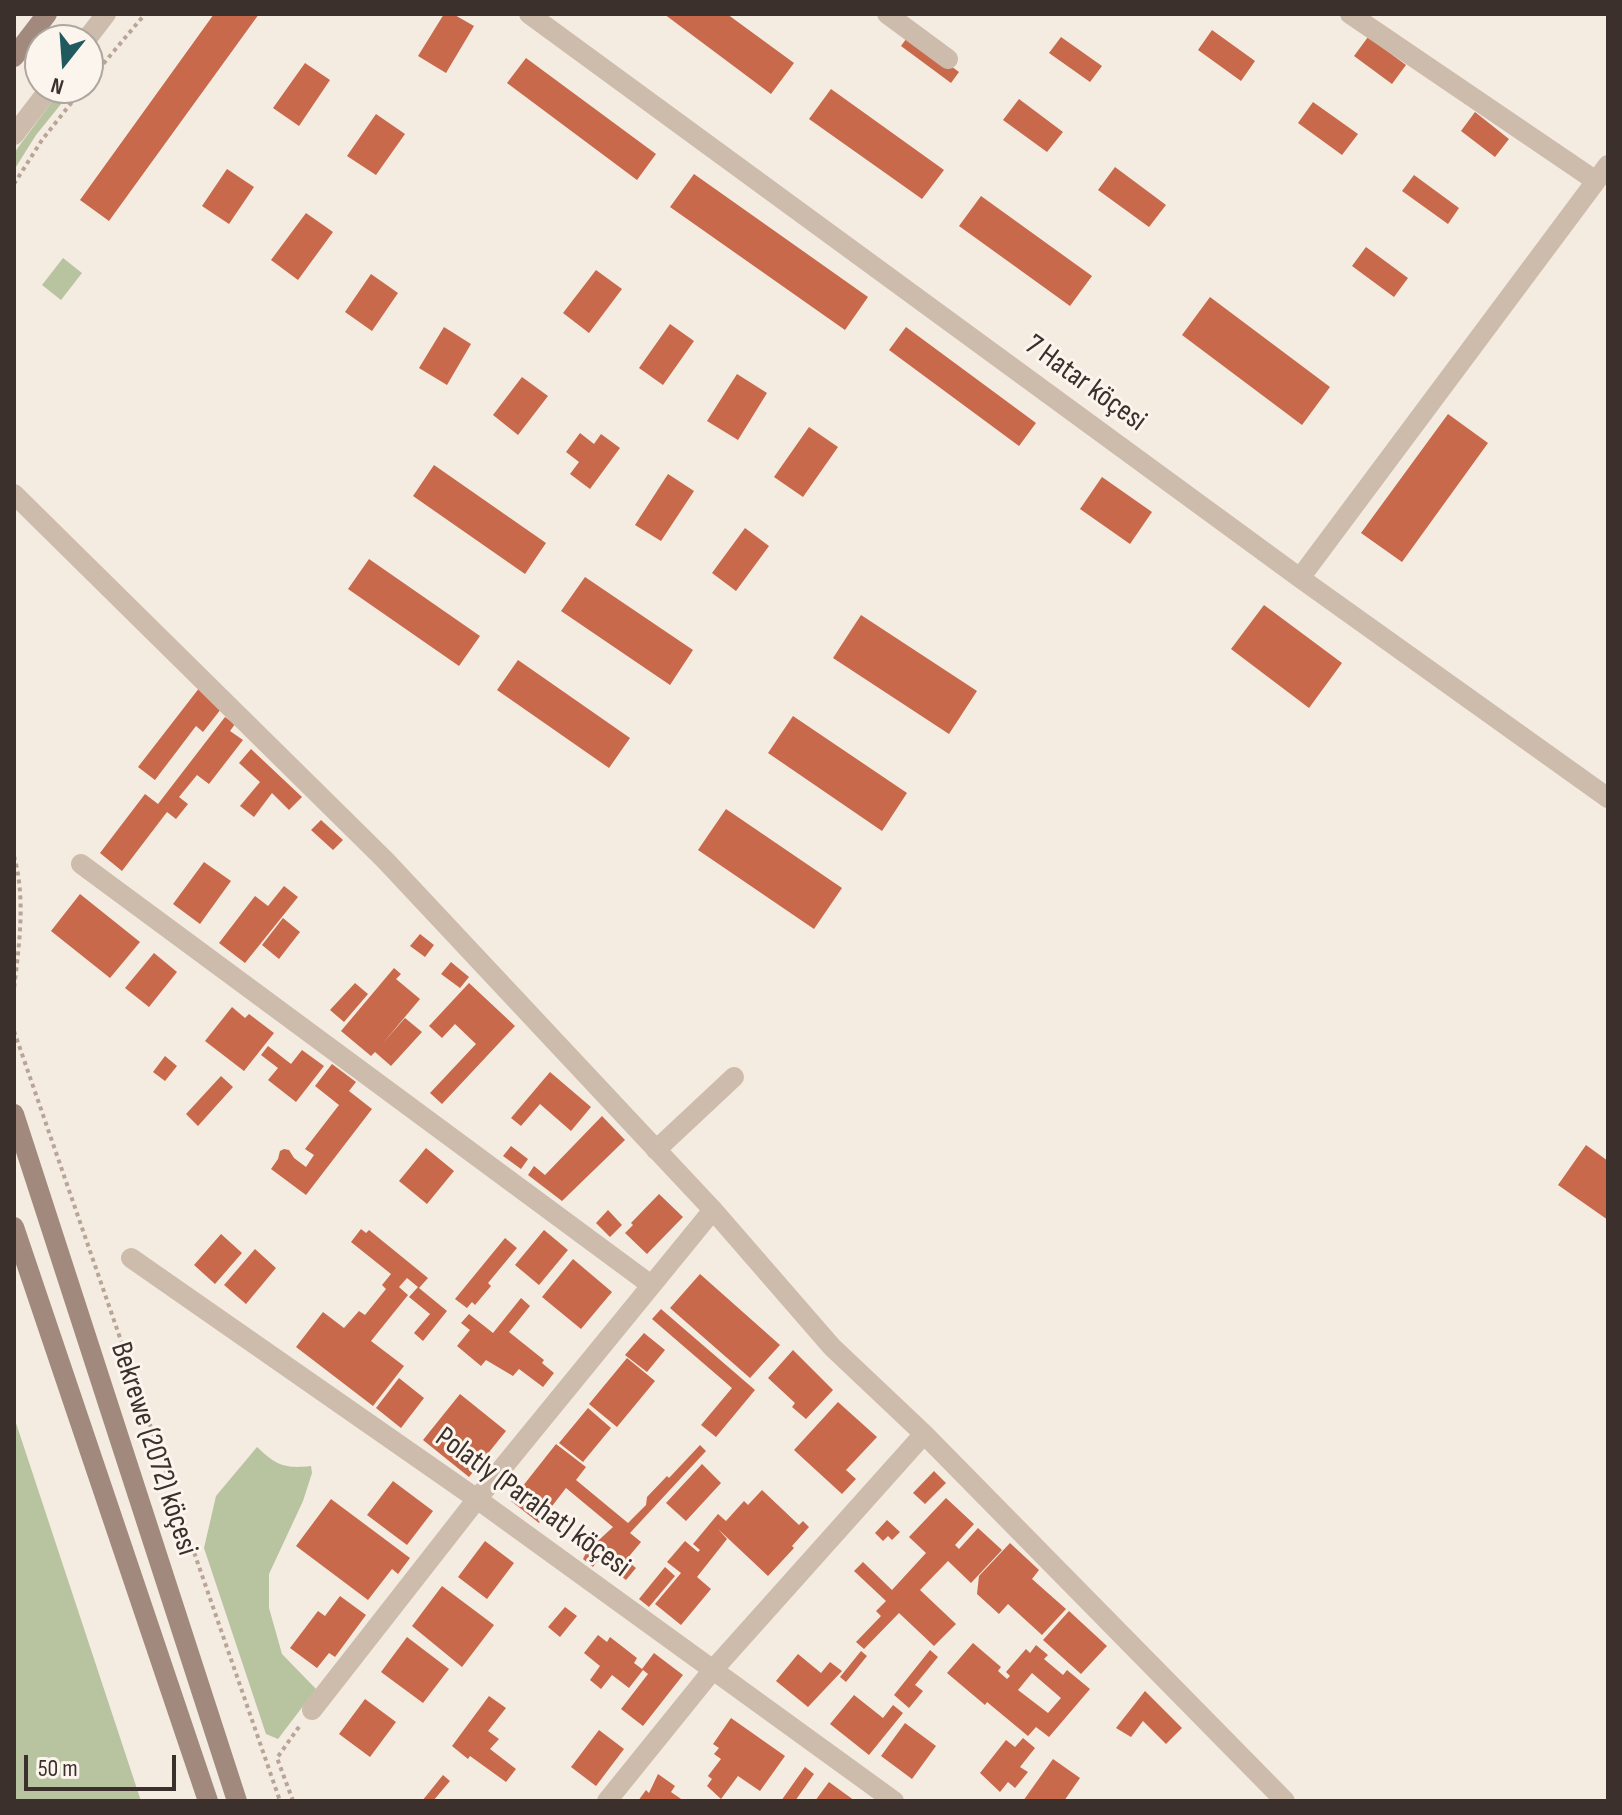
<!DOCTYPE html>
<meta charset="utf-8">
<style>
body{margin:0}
#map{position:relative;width:1622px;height:1815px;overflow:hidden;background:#f4ebe1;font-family:"Sofia Sans Condensed",sans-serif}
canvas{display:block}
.frame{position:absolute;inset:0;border:16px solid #3b302b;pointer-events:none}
.north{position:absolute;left:24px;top:24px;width:80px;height:80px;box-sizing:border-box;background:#fbf5ee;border:2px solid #aea6a0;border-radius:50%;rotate:197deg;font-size:22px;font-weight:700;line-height:32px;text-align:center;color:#3b302b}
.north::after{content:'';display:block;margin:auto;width:28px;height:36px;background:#1f5a5e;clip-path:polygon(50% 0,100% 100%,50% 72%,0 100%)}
.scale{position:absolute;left:24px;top:1755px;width:152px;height:36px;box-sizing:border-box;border:4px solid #3b302b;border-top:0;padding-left:10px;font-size:24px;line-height:28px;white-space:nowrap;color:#3b302b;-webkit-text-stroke:6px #fbf5ee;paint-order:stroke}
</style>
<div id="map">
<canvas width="1622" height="1815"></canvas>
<div class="frame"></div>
<div class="north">N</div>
<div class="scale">50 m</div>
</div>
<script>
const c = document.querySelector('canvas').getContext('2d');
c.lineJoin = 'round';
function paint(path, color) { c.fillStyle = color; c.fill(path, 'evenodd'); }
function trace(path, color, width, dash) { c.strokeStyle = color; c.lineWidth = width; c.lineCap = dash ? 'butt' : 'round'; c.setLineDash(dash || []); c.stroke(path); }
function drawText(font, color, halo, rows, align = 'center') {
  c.font = font + ' "Sofia Sans Condensed",sans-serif'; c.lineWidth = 6; c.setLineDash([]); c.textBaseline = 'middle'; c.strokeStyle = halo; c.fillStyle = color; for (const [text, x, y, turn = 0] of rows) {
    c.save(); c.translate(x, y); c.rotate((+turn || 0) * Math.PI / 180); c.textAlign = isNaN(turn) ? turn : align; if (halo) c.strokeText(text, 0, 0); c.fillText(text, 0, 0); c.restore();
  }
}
paint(new Path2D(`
 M62,88H74L36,135L14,170V153Z
 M63,258L82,273L61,300L42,285Z
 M14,1417L141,1801H14Z
 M257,1447C276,1465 284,1469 311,1466L312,1473L303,1501L269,1574V1608L282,1654L316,1689L278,1739L266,1734L204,1548L216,1496Z`), '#b8c4a0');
paint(new Path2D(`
 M214,14H259L109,221L80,200Z
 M444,14H453L474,26L446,73L418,56Z
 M664,14H727L794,63L771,94Z
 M1212,30L1255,61L1241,81L1198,50Z
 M909,35L959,72L951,83L901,46Z
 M1061,37L1102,66L1090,82L1049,53Z
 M1368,37L1406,65L1392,84L1354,56Z
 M526,58L656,154L637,180L507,83Z
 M305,63L330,80L299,126L273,108Z
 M831,89L944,170L922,199L809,119Z
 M1019,99L1063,132L1047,152L1003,120Z
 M1313,102L1358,134L1342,155L1298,123Z
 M1475,112L1509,139L1495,157L1461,131Z
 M376,114L405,134L376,175L347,156Z
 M1115,167L1166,205L1149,227L1098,190Z
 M227,169L254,187L229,224L202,206Z
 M694,174L868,297L845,330L670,207Z
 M1414,175L1459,208L1448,224L1402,191Z
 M981,196L1092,276L1070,306L959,226Z
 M306,213L333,232L298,280L271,260Z
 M1366,247L1408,278L1394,297L1352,266Z
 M596,270L622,289L589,333L563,313Z
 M371,274L398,293L372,331L345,312Z
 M1210,297L1330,387L1302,425L1182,335Z
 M670,324L694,341L663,385L639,368Z
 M444,327L471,344L447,385L419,368Z
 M906,327L1036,423L1019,446L889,350Z
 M737,374L767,393L738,440L707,421Z
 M522,377L548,396L518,435L493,415Z
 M1448,414L1488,443L1402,562L1361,533Z
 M809,427L838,447L803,497L774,477Z
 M580,433L594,444L601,434L620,448L590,489L570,474L579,462L566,452Z
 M434,465L546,543L525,574L413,496Z
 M668,474L694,491L661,541L635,525Z
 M1102,477L1152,512L1130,544L1080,509Z
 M745,528L769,546L736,591L712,573Z
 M369,559L480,636L459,666L348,589Z
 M585,577L693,650L670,685L561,611Z
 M1264,605L1342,663L1309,708L1231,649Z
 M861,615L977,691L949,734L833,658Z
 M518,660L630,738L609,768L497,690Z
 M200,687L221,709L203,732L196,726L155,780L138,767Z
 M793,716L907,793L882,831L768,753Z
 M225,717L235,724L230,731L243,740L209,784L197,775L179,797L188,804L176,819L167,812L122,871L100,853L145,794L158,804Z
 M251,749L302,797L289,810L272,793L254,817L240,806L260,782L239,763Z
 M726,809L842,888L814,929L698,850Z
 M321,820L343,840L333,850L311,830Z
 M204,862L231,881L200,924L173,904Z
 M284,886L298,897L245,963L219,943L255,896L268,906Z
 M80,894L140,942L110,978L51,931Z
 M283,918L300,932L279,959L262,945Z
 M420,934L434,945L425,957L410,946Z
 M154,953L177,972L149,1007L125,988Z
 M451,962L469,977L460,988L441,974Z
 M394,968L401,974L396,979L420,999L383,1043L405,1018L422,1032L391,1066L375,1052L371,1056L341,1031Z
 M355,983L368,994L344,1022L330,1010Z
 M469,983L515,1026L442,1104L430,1093L476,1044L455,1024L442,1038L429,1026Z
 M232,1007L245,1018L249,1014L274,1033L244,1071L205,1041Z
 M268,1046L291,1064L302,1050L324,1066L296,1102L268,1080L278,1068L261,1055Z
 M165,1056L177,1066L165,1081L153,1072Z
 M332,1064L356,1082L349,1091L372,1109L306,1195L271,1169L278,1159L280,1151L284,1149L289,1150L294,1158L306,1167L314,1155L305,1149L339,1105L315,1086Z
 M550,1072L591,1107L571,1131L540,1104L521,1126L511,1118Z
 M221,1076L233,1087L198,1126L186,1114Z
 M602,1116L625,1140L562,1201L528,1175L534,1166L545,1175Z
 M1586,1145L1608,1161V1220L1558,1185Z
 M511,1146L528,1159L521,1169L503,1156Z
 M426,1148L454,1171L427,1204L399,1181Z
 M659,1194L683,1217L647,1254L625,1233L633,1225L631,1223Z
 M608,1210L622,1225L610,1237L596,1223Z
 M361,1229L366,1233L369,1230L428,1278L419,1288L447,1311L423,1341L414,1333L430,1314L409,1297L418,1287L407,1278L399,1287L408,1295L371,1341L404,1366L373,1406L296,1347L323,1312L344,1328L359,1311L365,1315L386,1289L382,1285L391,1274L351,1242Z
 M544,1230L568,1250L539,1285L515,1265Z
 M221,1234L242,1253L215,1284L194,1265Z
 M505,1238L517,1248L488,1283L491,1286L475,1305L472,1302L467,1308L455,1299Z
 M255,1249L276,1268L246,1304L224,1285Z
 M573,1259L612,1292L581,1329L542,1297Z
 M700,1274L780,1345L750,1378L670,1308Z
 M521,1298L530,1306L509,1332L544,1360L542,1363L554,1373L543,1387L519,1369L513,1376L486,1360L481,1366L457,1346L470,1330L461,1323L469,1314L493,1333Z
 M661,1309L755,1390L716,1437L701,1425L732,1388L652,1319Z
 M644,1333L665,1350L647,1372L625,1355Z
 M793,1350L833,1390L806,1419L792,1407L795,1403L768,1378Z
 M627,1358L655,1381L617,1427L589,1404Z
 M399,1378L424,1398L401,1428L376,1408Z
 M460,1394L506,1431L469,1477L423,1440Z
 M838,1402L877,1437L846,1470L856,1479L842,1494L794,1450Z
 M588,1408L611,1428L583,1462L559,1443Z
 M556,1444L586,1467L576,1480L628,1523L646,1505L647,1497L667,1476L669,1478L700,1445L706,1451L630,1533L641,1542L626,1560L636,1568L626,1580L607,1565L597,1561L593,1567L583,1559L587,1551L613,1527L566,1488L539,1523L511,1501Z
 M702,1464L721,1483L686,1521L666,1503Z
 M934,1471L946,1483L925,1504L913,1493Z
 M393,1481L433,1511L407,1545L367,1515Z
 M762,1490L799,1525L803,1521L809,1527L792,1546L794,1548L768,1576L718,1529L727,1539L697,1577L711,1589L681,1625L655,1604L681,1573L667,1562L685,1541L698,1552L700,1550L693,1544L718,1514L726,1521L744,1501L748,1505Z
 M946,1498L974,1524L955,1545L959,1549L978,1528L1002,1550L971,1583L948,1561L920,1590L956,1624L934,1646L899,1613L864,1649L856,1642L881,1616L876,1611L886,1601L854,1571L863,1562L892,1590L926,1553L909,1537Z
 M331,1499L410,1558L398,1574L392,1569L368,1600L296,1546Z
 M887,1520L900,1532L892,1540L888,1536L883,1541L875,1533Z
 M485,1541L514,1563L487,1599L458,1577Z
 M1010,1543L1039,1570L1032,1579L1066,1609L1042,1635L1008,1604L999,1614L977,1594L979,1576Z
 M665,1567L675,1576L649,1607L639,1599Z
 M442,1586L494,1625L462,1667L412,1626Z
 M340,1596L366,1615L335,1657L329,1653L317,1668L290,1648L318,1611L325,1616Z
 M565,1607L577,1616L560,1637L548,1627Z
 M1069,1611L1107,1646L1081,1674L1043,1640Z
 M598,1635L607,1642L610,1637L637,1658L634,1663L642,1669L654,1653L683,1675L643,1726L621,1709L648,1674L643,1670L629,1688L612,1675L601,1689L590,1680L600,1666L584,1653Z
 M407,1637L449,1669L423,1703L381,1672Z
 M973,1643L1001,1667L998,1671L1007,1679L1010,1676L1006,1672L1026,1649L1030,1653L1036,1645L1048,1655L1044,1659L1063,1675L1067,1670L1090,1689L1049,1737L1036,1727L1028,1736L987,1702L985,1705L947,1673ZM1032,1673L1061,1698L1048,1713L1018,1690Z
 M930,1650L938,1657L915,1685L923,1691L909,1708L894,1695Z
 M861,1651L867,1656L846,1682L840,1677Z
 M798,1654L821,1673L830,1662L842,1671L808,1707L776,1681Z
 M1145,1691L1182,1728L1166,1744L1143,1721L1131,1737L1116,1728Z
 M854,1695L883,1718L893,1705L903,1713L869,1755L830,1724Z
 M489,1696L506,1708L488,1731L499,1739L490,1749L516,1769L506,1782L470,1756L468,1759L452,1746Z
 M365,1699L396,1722L370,1757L339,1734Z
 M731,1718L785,1756L760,1791L738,1776L721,1799L707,1786L712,1779L708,1776L721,1759L714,1754L719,1748L713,1744Z
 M905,1723L936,1746L912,1779L881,1756Z
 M599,1730L624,1749L596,1786L571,1767Z
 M1023,1738L1035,1748L1020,1767L1028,1772L1015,1788L1008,1782L1000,1792L980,1773L1006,1740L1015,1747Z
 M1053,1759L1080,1778L1064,1801H1023Z
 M805,1767L814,1774L795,1801H781Z
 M658,1774L675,1786L671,1792L684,1801H638L646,1790L649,1793Z
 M443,1775L450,1781L433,1801H422Z
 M829,1782L855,1801H815Z`), '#c8694b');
trace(new Path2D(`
 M88,82L145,14
 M14,184L42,140L83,88
 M14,856C26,899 19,945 14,989
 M14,1031L280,1801
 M293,1801L277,1758L301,1724`), '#b9a596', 4, [4, 4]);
trace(new Path2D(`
 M529,14L1300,578L1608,798
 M887,14L948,59
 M1350,14L1596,181
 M86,40L106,14
 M14,135L50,88
 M14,494L385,860L713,1210L832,1347L924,1434L1285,1801
 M1300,578L1608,165
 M81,864L651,1285
 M656,1150L734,1077
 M131,1258L477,1499L894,1801
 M312,1710L477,1499L713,1210
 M607,1801L712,1671L924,1434`), '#cdbbac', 20);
trace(new Path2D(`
 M14,57L47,14
 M14,1114L237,1801
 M14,1227L208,1801`), '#a18a7d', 20);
drawText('30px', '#3b302b', '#fbf5ee', [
 ["7 Hatar köçesi",1085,384,36],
 ["Bekrewe (2072) köçesi",153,1449,72],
 ["Polatly (Parahat) köçesi",532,1503,36]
]);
</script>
